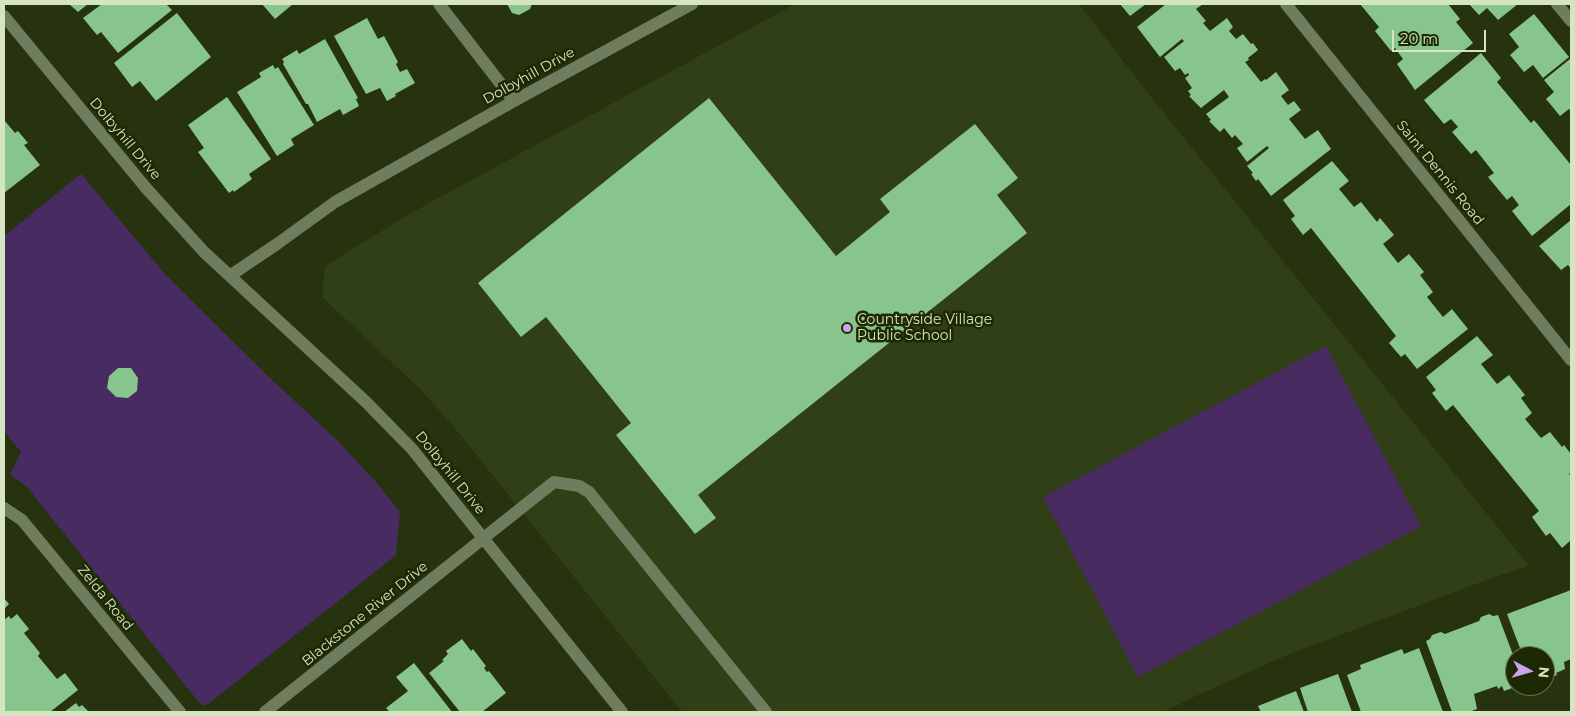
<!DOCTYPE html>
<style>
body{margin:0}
#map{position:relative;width:1575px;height:716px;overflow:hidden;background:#26330e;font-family:Montserrat,sans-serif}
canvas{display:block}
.frame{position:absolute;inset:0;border:5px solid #d5e5c1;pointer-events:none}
.north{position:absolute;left:1505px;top:646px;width:50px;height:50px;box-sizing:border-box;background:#1c2903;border:1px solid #66744f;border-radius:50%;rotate:96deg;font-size:14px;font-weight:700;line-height:20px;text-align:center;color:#d5e5c1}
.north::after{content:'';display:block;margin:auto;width:18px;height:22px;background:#c9a5ee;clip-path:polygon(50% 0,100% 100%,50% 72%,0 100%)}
.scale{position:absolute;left:1392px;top:30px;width:94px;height:22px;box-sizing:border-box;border:2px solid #d5e5c1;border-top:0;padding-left:6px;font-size:15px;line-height:18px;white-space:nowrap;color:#d5e5c1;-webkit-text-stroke:4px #1c2903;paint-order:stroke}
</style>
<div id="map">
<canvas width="1575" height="716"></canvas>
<div class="frame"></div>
<div class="north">N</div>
<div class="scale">20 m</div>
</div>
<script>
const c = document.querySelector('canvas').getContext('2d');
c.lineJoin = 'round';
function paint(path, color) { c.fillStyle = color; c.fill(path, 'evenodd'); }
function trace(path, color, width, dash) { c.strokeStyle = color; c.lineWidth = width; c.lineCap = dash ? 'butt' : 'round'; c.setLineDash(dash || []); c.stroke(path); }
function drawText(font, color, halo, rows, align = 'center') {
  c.font = font + ' Montserrat,sans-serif'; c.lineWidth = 5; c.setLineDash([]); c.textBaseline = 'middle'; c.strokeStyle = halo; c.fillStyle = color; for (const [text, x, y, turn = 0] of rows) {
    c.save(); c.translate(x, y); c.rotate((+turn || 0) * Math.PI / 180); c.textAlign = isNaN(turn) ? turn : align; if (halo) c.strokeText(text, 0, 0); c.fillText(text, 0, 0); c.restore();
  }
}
paint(new Path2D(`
 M795,4H1079L1155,102L1529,566L1492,578L1287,655L1196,696L1163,712H682L454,427L422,391L322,297L325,266L409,214Z`), '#303f16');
paint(new Path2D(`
 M81,174L165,274L271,379L339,442L376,482L400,512L396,555L211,702L205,706L198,701L27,487L10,474L21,452L4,431V236Z
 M1326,346L1421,526L1138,677L1043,497Z`), '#472b61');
paint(new Path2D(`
 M69,4H88L78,12Z
 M102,4H166L172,10L118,53L101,32L97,35L83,18Z
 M262,4H293L275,19Z
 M507,4H532L530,9L519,15L512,13Z
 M1120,4H1146L1130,16Z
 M1166,4H1203L1196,9L1206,21L1203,23L1210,31L1227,18L1233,27L1229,31L1236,39L1243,34L1251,44L1253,43L1258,50L1248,58L1249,60L1245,62L1261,82L1265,79L1266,80L1276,72L1289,90L1281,96L1288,105L1294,101L1301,110L1289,119L1305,139L1318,130L1331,149L1271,196L1258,179L1256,181L1251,174L1253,173L1247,166L1269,148L1267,146L1247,162L1237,148L1243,144L1235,135L1232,138L1224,128L1220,132L1209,121L1211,120L1206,114L1229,97L1224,90L1201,108L1189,96L1191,95L1188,91L1192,88L1185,78L1189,75L1188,73L1185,75L1180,68L1175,71L1164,57L1184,41L1182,39L1160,57L1137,27Z
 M1360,4H1448L1460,19L1456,22L1473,43L1415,90L1397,64L1403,59L1395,48L1391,51L1375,31L1379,27Z
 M1469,4H1518L1498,20L1487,8L1479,15Z
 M177,13L211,57L156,101L140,81L132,87L114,63Z
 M1534,14L1569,57L1543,78L1533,65L1524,72L1510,55L1519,47L1509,34Z
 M367,18L378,39L384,36L398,62L396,64L400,72L407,69L415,83L395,94L396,96L387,101L380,88L366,94L334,36Z
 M325,39L358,98L356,99L359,106L343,115L340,109L317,122L308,104H306L283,64L284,62L282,59L297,50L299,54Z
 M1481,53L1501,78L1497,82L1531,123L1534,120L1571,165V204L1532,236L1512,211L1519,205L1512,196L1507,200L1488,177L1494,173L1476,150L1471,154L1452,132L1458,127L1451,119L1444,124L1424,100Z
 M1570,59L1571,112L1569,109L1560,116L1546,99L1554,92L1544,80Z
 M273,65L275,69L278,67L314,125L291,139L294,145L277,156L237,92L261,77L259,73Z
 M227,97L271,159L249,174L252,179L234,192L233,190L229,193L198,152L204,148L188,125Z
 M709,98L836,256L890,212L880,199L975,124L1018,178L997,195L1027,233L698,495L716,518L695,534L616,435L631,423L546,317L521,337L478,283Z
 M4,120L15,133L18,131L28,143L24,145L40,165L4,193Z
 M1332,161L1349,181L1339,189L1354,207L1361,202L1377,222L1380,218L1394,235L1383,244L1398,263L1409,254L1424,272L1420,275L1433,292L1427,297L1443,317L1452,309L1468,329L1417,369L1405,354L1401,357L1389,343L1396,336L1311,228L1303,235L1291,219L1295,216L1283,200Z
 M1571,220V269L1568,265L1561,270L1539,246Z
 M1477,336L1493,355L1481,364L1497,384L1509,375L1525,395L1521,398L1532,413L1525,419L1541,438L1550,432L1562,447L1564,445L1571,454V472L1569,474L1571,477V540L1562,548L1550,533L1546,536L1532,517L1539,511L1453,405L1446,411L1432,393L1436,390L1426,377Z
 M118,368H131L138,378L137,391L128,398L116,397L107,388L109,376Z
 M1571,590V659L1564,662L1565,669L1556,673L1557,675L1545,680V656H1523L1507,614Z
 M4,598L9,604L4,609Z
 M17,614L29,629L24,633L40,653L38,656L57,679L65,673L78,690L50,712H4V620L9,616L11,619Z
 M1489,614L1493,616L1498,615L1515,660V687L1504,691L1502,686L1498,689L1497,686L1474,694L1477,709L1469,712H1452L1426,641L1430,639L1432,635L1441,632L1445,634L1479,621L1481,617Z
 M462,639L471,651L473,649L486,666L484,668L487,672L489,671L506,693L482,712H460L429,673L444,661L442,660L448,654L446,651Z
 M1419,648L1443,712H1361L1347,675L1361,669L1360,665L1402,649L1404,654Z
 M414,663L452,712H390L386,708L408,691L396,677Z
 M1338,674L1352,712H1308L1300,688Z
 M1296,691L1304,712H1261L1258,706Z
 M76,703L79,707L82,705L89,712H64Z`), '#87c58c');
trace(new Path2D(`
 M439,4L514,101
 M1286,4L1571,360
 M1557,4L1571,21
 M4,16L146,188L204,252L366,402L412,449L622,712
 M231,275L277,244L335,202L514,101L692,4
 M4,508L22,520L180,712
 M265,712L554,482L579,486L589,492L766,712`), '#6f7c5e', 12);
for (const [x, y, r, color] of [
 [847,328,5,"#c9a5ee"]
]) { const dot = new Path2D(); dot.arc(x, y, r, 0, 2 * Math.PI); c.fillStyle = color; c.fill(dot); trace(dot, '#1c2903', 2); }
drawText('14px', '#d5e5c1', '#1c2903', [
 ["Dolbyhill Drive",529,76,-29],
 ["Dolbyhill Drive",125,139,50],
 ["Saint Dennis Road",1440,173,51],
 ["Dolbyhill Drive",450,473,51],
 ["Zelda Road",105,598,51],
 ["Blackstone River Drive",365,614,-39]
]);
drawText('14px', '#d5e5c1', '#1c2903', [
 ["Countryside Village",857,320],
 ["Public School",857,336]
], 'left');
</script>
